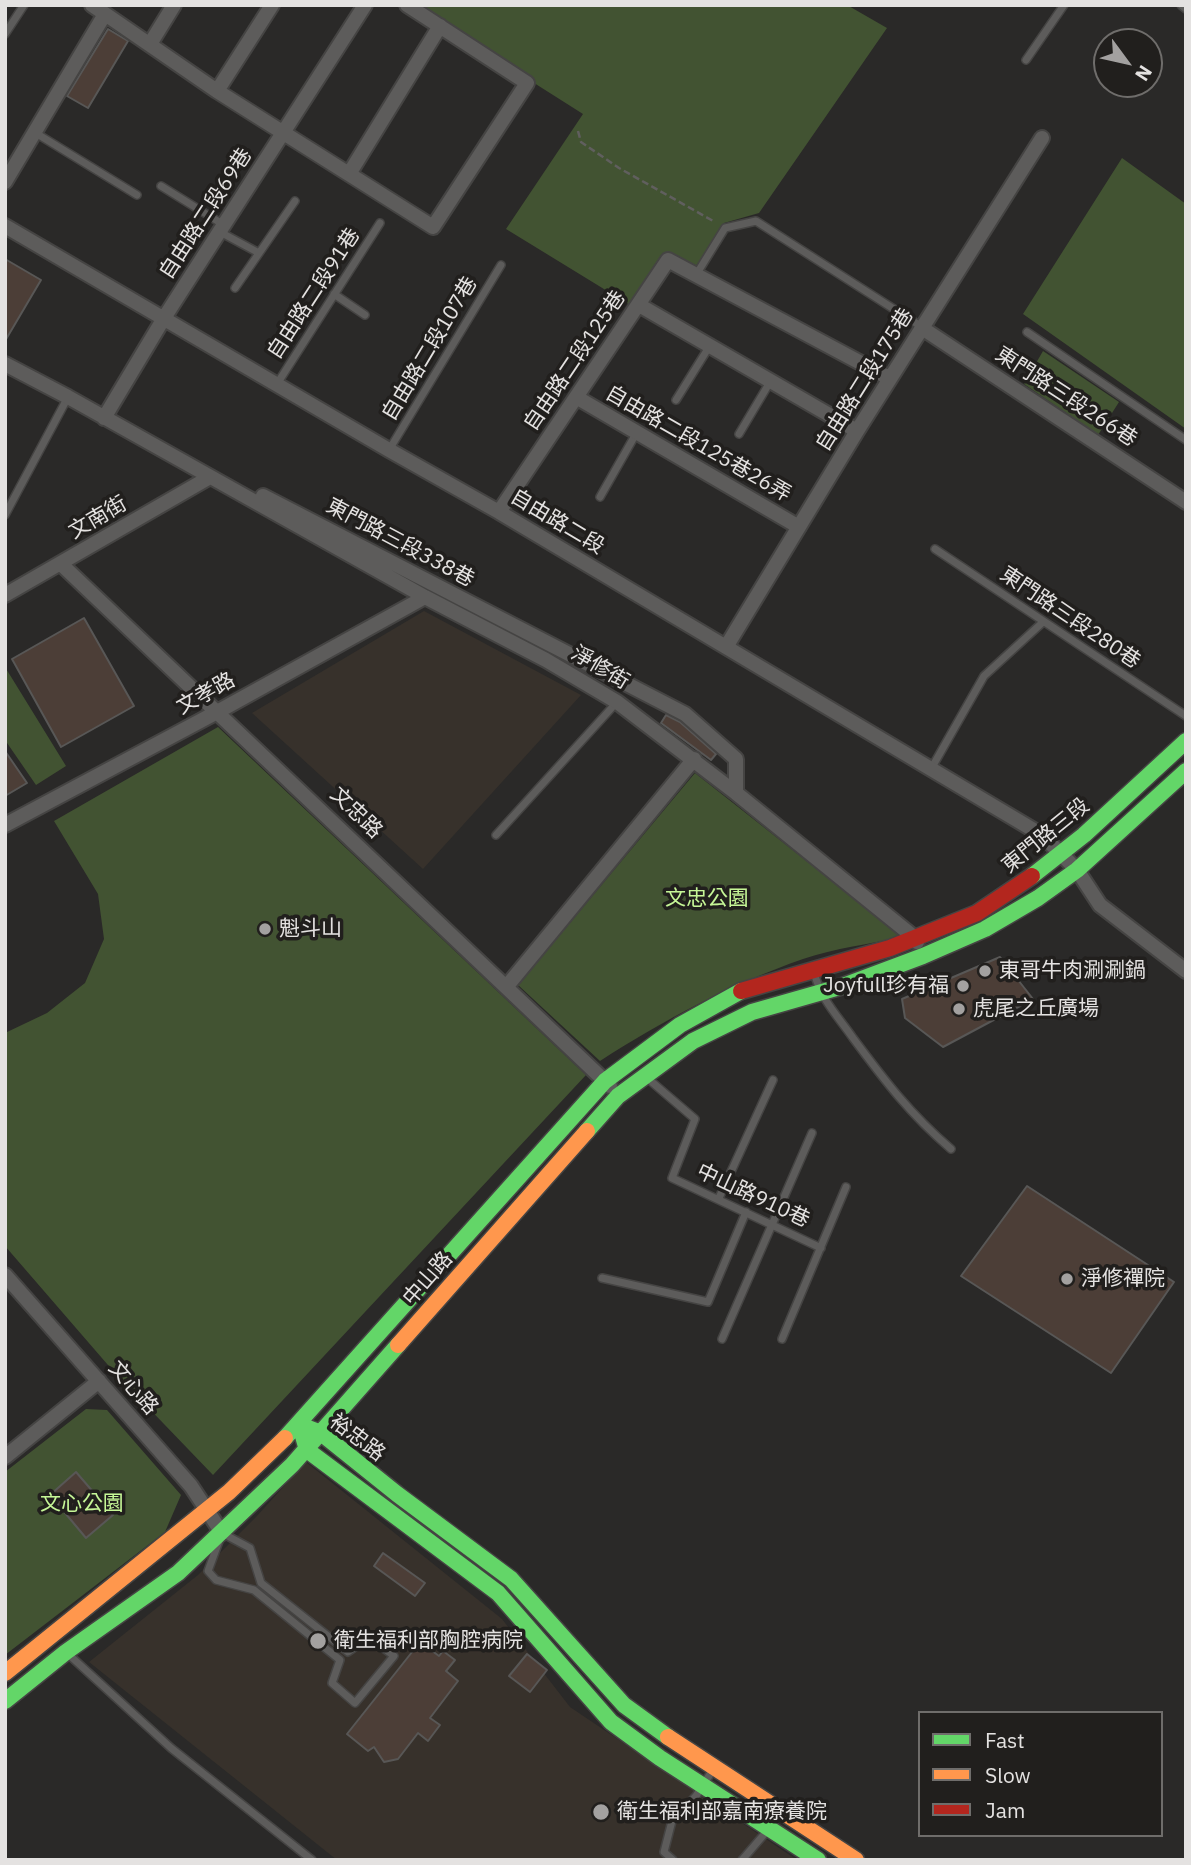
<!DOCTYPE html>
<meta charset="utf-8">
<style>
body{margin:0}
#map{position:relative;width:1191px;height:1865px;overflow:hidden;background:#2a2928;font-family:"IBM Plex Sans",sans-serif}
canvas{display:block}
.frame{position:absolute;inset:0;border:7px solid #e4e2e1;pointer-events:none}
.legend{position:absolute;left:918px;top:1711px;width:245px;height:126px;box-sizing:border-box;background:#211f1d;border:2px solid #6f6d6b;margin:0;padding:9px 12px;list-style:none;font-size:21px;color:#e4e2e1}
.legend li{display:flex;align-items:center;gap:14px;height:35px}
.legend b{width:35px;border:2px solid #6f6d6b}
.north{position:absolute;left:1093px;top:28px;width:70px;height:70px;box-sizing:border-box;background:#211f1d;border:2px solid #6f6d6b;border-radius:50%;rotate:123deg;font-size:19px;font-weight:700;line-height:28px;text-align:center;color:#e4e2e1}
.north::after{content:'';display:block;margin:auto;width:24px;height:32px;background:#a3a1a0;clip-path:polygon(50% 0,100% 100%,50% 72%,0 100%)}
</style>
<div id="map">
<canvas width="1191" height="1865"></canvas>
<div class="frame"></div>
<ul class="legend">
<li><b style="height:9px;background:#63d668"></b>Fast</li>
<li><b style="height:9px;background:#ff974d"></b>Slow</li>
<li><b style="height:9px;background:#b3261e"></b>Jam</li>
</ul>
<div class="north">N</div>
</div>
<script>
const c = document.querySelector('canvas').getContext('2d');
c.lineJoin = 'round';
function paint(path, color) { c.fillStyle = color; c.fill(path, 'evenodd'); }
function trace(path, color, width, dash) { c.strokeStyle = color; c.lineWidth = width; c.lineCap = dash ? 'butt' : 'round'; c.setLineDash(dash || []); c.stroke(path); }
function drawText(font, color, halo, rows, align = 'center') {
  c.font = font + ' "IBM Plex Sans","Noto Sans TC",sans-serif'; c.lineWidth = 7; c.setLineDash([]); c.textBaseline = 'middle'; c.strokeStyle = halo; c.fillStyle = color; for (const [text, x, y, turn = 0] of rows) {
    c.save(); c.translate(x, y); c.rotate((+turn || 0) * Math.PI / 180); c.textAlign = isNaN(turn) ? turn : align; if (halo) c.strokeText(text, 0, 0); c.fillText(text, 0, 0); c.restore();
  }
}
paint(new Path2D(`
 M424,611L581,695L423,869L252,713Z
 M306,1462L502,1619L570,1707L797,1860H337L89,1662L198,1575L256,1517Z`), '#37312b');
paint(new Path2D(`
 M411,5H847L887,28L759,213L724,223L695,272L665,255L630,305L506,229L583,114Z
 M1122,158L1186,204V429L1023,314Z
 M1043,351L1119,402L1098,435L1024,384Z
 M5,667L66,766L36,785L5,740Z
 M218,727L586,1075L213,1475L114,1372L5,1246V1033L47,1013L85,983L104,939L98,894L54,821Z
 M695,773L903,937C870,944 835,948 803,959C731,984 664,1020 600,1061L518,985Z
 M86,1409L107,1410L181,1495L165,1532L5,1655V1472Z`), '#425332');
const building = new Path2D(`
 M108,29L128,41L88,108L67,96Z
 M5,259L41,280L5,341Z
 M84,618L134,706L61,747L12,659Z
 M666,715L680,722L716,754L711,760L661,723Z
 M5,751L27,783L5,796Z
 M1000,957L1033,999L943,1047L905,1018L902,999Z
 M1027,1186L1174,1282L1111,1373L961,1276Z
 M76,1472L113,1515L86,1538L50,1495Z
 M383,1553L425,1583L415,1596L374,1566Z
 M420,1642L439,1656L443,1651L455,1660L446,1671L458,1681L430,1718L440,1725L428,1741L418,1733L398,1759L384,1762L374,1747L368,1751L347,1734Z
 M527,1654L547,1670L530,1692L509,1676Z`);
paint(building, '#4c3e37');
trace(building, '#585756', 2);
const lane = new Path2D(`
 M1181,5L1186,9
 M5,34L24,5
 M1026,60L1064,5
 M34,132L137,195
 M161,186L224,225
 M220,232L259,253
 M696,275L725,228L756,221L922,327
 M235,288L295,201
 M334,294L365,315
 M1027,332L1186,440
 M277,384L380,223
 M676,400L709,347
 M739,434L770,382
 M389,450L501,265
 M600,497L637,432
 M5,515L68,397
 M935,549L1186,716
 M931,769L984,676L1043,622
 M496,835L617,702
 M814,972C821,1000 837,1015 853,1038C885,1081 910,1114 951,1149
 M646,1077L695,1119L672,1178L821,1248
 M719,1198L773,1080
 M602,1278L708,1302L746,1212
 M722,1339L812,1133
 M782,1339L846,1187
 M222,1533L250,1548L261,1583L348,1652L369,1637L394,1656L355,1703L332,1683L340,1660L254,1590L216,1580L208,1571Z
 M67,1653L171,1748L312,1860
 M673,1860L664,1852L672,1821L696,1796L714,1768
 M742,1860L767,1831`);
const street = new Path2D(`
 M92,5L217,91L433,227L527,83L407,5
 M150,44L174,5
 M217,91L272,5
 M349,174L440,26
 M5,182L105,14
 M5,226L389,450L499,512L1042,835L1077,870L1100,905L1186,971
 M639,305L857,431
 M922,328L1186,502
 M5,364L68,397L425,597L546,660L617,702L736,793L915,938L917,942
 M576,397L799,527
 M104,418L164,318L365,5
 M263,496L685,714L736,759V793
 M499,512L668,260L889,378
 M61,564L610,1086
 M5,595L210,477
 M726,647L857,431L1042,138
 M5,825L219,711L425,597
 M507,986L694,759
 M5,1275L191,1486L222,1533
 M5,1457L99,1381`);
const fast = new Path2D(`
 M1032,876L1084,835L1186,741
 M587,1131L618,1096L693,1041L752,1012L843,986L923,956L985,929L1038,898L1077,870L1186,771
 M308,1428L321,1433L397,1494L511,1579L624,1705L668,1737
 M303,1436L307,1450L498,1593L611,1722L660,1758L818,1860
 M285,1438L605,1081L680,1025L741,991
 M5,1701L66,1652L178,1573L292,1465L398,1345`);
const slow = new Path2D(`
 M398,1345L587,1131
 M5,1673L229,1492L285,1438
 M668,1737L856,1860`);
const jam = new Path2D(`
 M741,991L890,948L977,913L1032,876`);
trace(lane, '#454443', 10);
trace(street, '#454443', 18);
trace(fast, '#454443', 19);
trace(slow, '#454443', 19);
trace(jam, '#454443', 19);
trace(new Path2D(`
 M578,131L581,142L619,168L715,222`), '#605f5e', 2.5, [7, 3.5]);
trace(lane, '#5d5c5b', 7);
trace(street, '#5d5c5b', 14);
trace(fast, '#63d668', 16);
trace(slow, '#ff974d', 16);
trace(jam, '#b3261e', 16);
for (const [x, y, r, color] of [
 [265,929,7,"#a3a1a0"],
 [985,971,7,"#a3a1a0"],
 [963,986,7,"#a3a1a0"],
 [959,1009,7,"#a3a1a0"],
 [1067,1279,7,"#a3a1a0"],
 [318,1641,9,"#a3a1a0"],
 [601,1812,9,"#a3a1a0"]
]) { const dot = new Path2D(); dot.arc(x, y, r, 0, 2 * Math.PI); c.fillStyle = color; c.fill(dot); trace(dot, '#211f1d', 2.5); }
drawText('21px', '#e4e2e1', '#211f1d', [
 ["自由路二段69巷",206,214,-57],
 ["自由路二段91巷",314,294,-57],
 ["自由路二段107巷",430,349,-59],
 ["自由路二段125巷",575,361,-56],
 ["自由路二段175巷",865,380,-58],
 ["東門路三段266巷",1066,397,33],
 ["自由路二段125巷26弄",698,444,30],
 ["文南街",98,518,-30],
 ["自由路二段",557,522,31],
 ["東門路三段338巷",400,543,28],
 ["東門路三段280巷",1070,618,34],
 ["淨修街",600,668,31],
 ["文孝路",206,694,-29],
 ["文忠路",356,813,44],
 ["東門路三段",1046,836,-39],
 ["中山路910巷",753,1196,25],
 ["中山路",428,1279,-49],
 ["文心路",133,1388,49],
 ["裕忠路",357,1438,37]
]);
drawText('21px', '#c6f797', '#211f1d', [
 ["文忠公園",707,899],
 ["文心公園",82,1504]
]);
drawText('21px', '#e4e2e1', '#211f1d', [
 ["魁斗山",279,929],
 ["東哥牛肉涮涮鍋",999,971],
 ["Joyfull珍有福",949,986,"right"],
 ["虎尾之丘廣場",973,1009],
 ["淨修禪院",1081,1279],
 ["衛生福利部胸腔病院",334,1641],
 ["衛生福利部嘉南療養院",617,1812]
], 'left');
</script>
